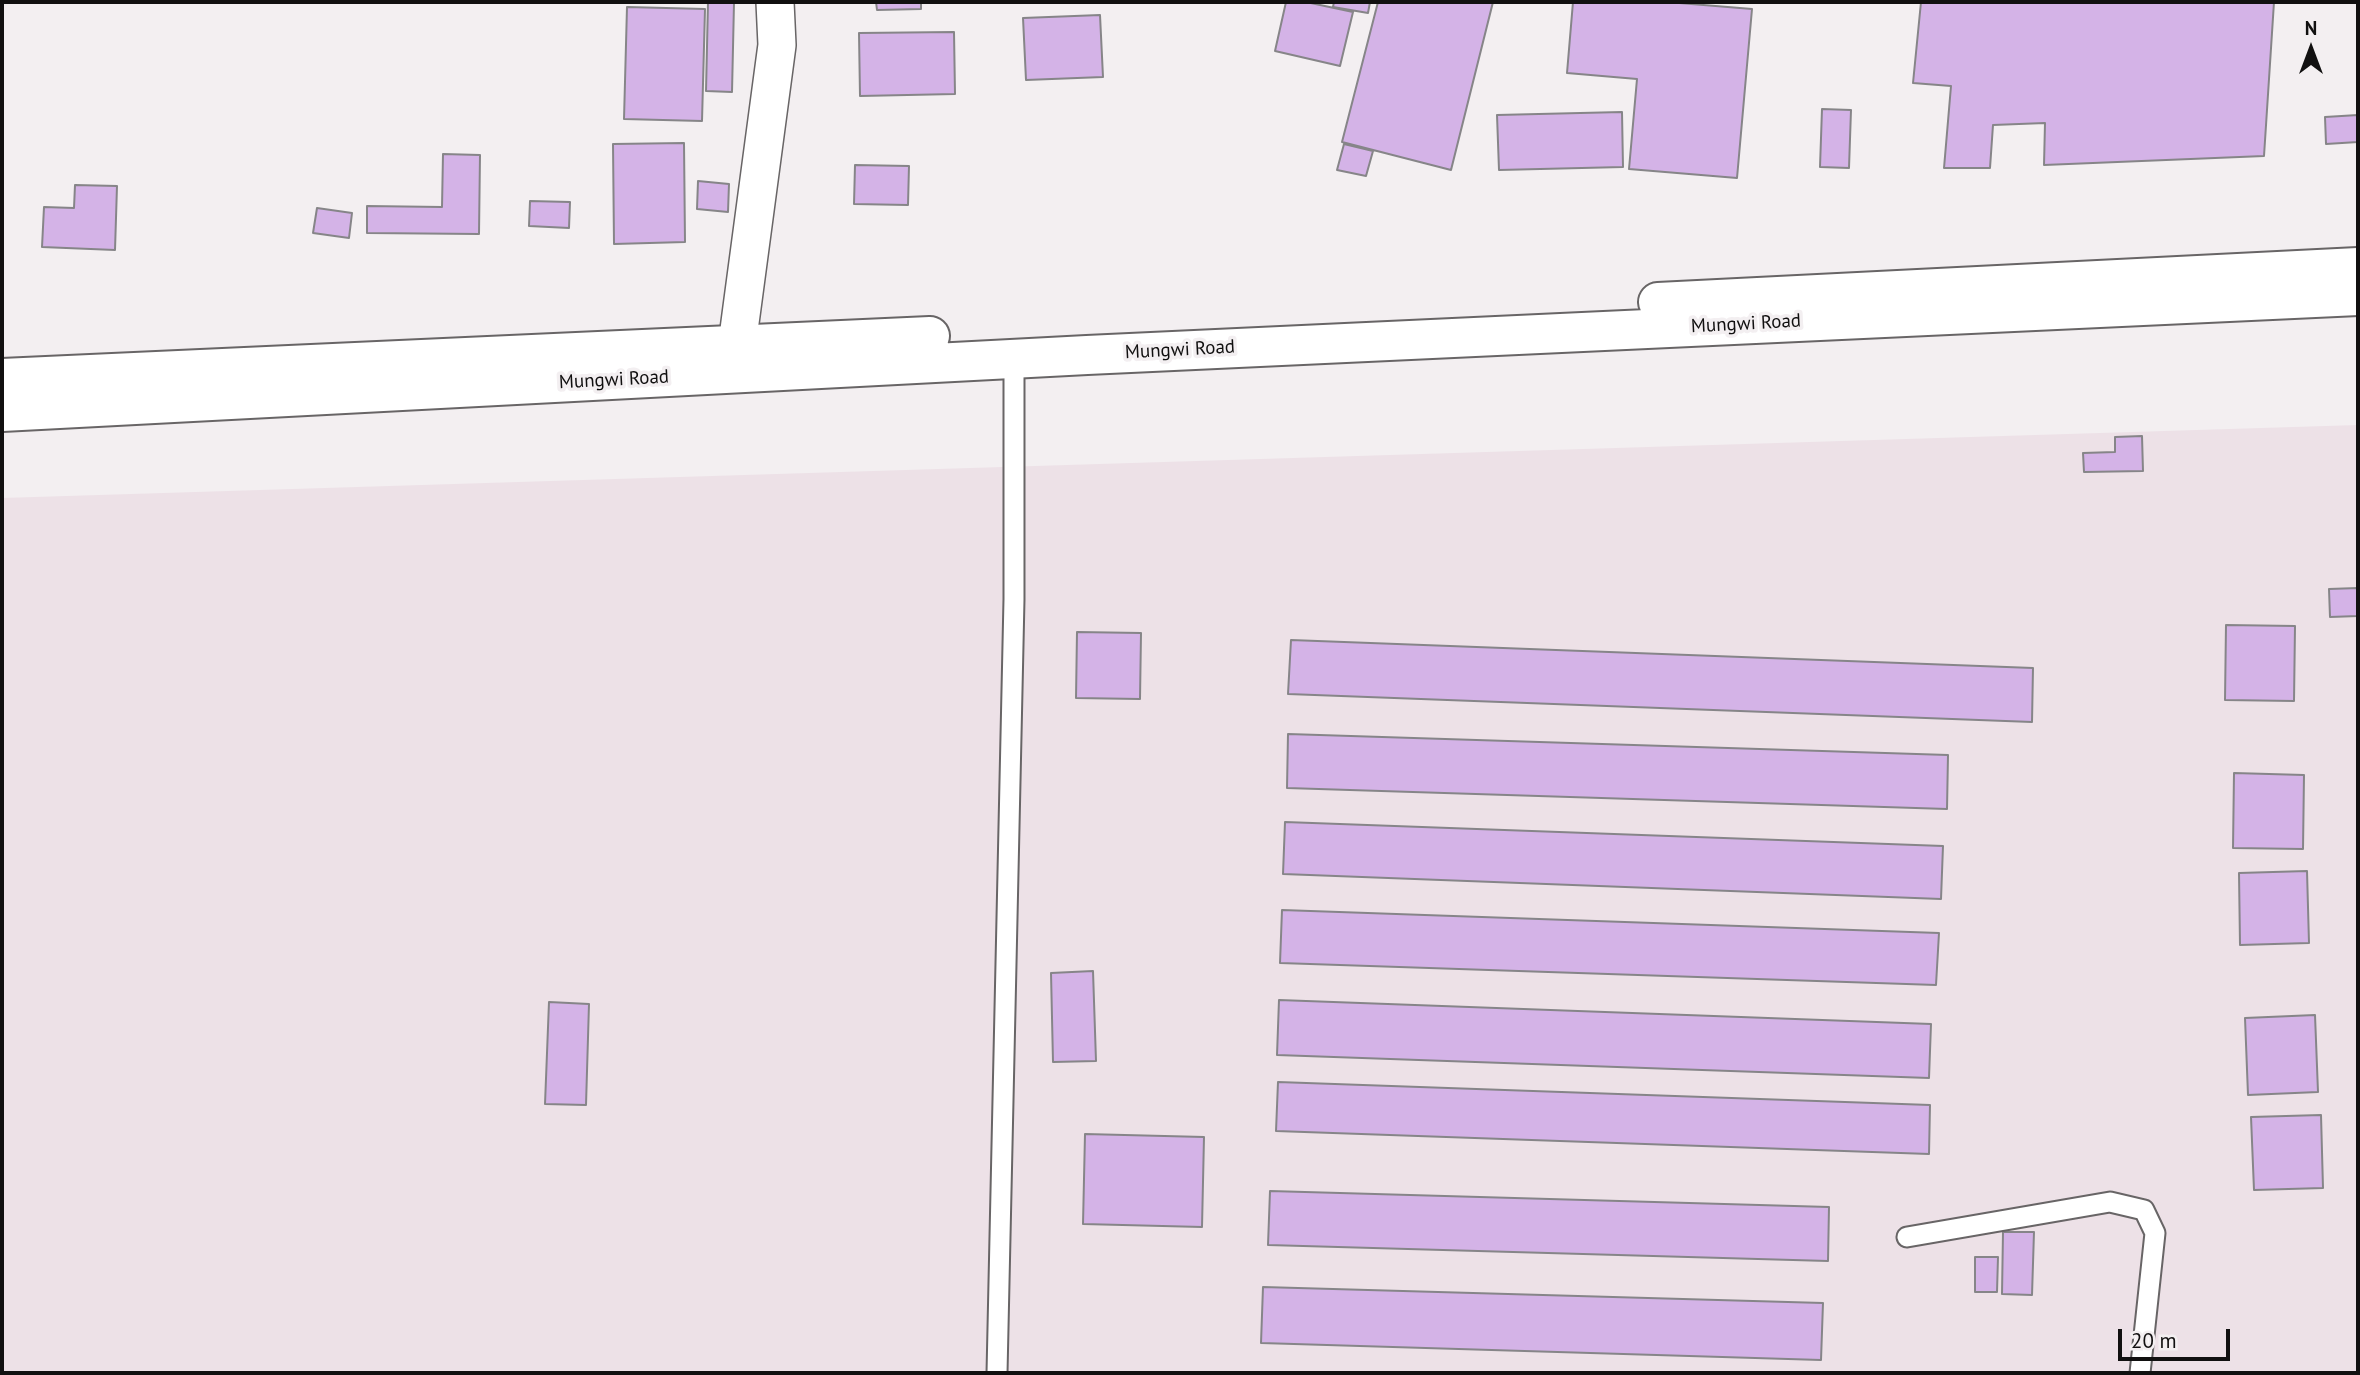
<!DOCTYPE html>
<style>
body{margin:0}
#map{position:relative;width:2360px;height:1375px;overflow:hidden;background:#f3eff1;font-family:"PT Sans",sans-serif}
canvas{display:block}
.frame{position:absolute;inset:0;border:4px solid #111010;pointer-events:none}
.north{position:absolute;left:2276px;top:14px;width:70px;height:70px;-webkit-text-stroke:5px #f3eff1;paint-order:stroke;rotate:0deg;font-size:19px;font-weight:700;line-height:28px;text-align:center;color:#111010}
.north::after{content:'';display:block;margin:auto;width:24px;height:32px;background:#111010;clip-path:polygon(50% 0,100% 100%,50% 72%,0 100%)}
.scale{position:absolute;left:2118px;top:1329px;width:112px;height:32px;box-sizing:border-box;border:4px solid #111010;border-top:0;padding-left:9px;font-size:21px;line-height:24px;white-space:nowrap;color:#111010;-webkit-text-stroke:5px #f3eff1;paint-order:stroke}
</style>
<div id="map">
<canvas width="2360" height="1375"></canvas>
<div class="frame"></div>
<div class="north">N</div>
<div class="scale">20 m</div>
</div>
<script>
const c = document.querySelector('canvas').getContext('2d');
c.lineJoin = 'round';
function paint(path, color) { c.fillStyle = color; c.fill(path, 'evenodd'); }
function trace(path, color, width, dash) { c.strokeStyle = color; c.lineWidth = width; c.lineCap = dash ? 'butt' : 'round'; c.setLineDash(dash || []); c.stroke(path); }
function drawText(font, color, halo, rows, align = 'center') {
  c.font = font + ' "PT Sans",sans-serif'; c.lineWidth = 7; c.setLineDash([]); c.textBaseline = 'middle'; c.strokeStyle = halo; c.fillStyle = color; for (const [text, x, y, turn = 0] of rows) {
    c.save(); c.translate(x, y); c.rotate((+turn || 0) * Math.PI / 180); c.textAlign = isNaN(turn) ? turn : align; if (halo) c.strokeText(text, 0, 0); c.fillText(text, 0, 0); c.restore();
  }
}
paint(new Path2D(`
 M2358,425V1373H2V498Z`), '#ede1e7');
const building = new Path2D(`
 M708,2L734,3L732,92L706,91Z
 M876,2H921V9L877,10Z
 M1286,2H1306L1353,12L1340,66L1275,51Z
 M1334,2H1370L1368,13L1333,7Z
 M1378,2H1493L1451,170L1342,142Z
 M1573,2H1667L1752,9L1737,178L1629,169L1637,79L1567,73Z
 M1921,2H2274L2264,156L2044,165L2045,123L1993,125L1990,168H1944L1951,86L1913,83Z
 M627,7L705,9L702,121L624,119Z
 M1100,15L1103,77L1026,80L1023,18Z
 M954,32L955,94L860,96L859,33Z
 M1822,109L1851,110L1849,168L1820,167Z
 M1622,112L1623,167L1499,170L1497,115Z
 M2358,115V142L2326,144L2325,117Z
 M684,143L685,242L614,244L613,144Z
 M1344,144L1373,151L1366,176L1337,170Z
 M443,154L480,155L479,234L367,233V206L442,207Z
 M855,165L909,166L908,205L854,204Z
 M698,181L729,184L728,212L697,209Z
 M75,185L117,186L115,250L42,247L44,207L74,208Z
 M530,201L570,202L569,228L529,226Z
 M317,208L352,213L349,238L313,233Z
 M2142,436L2143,471L2084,472L2083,453L2115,452V437Z
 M2358,588V616L2330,617L2329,589Z
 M2226,625L2295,626L2294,701L2225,700Z
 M1077,632L1141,633L1140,699L1076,698Z
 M1291,640L2033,668L2032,722L1288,694Z
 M1288,734L1948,755L1947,809L1287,788Z
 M2234,773L2304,775L2303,849L2233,848Z
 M1285,822L1943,846L1941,899L1283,874Z
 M2307,871L2309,943L2240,945L2239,873Z
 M1282,910L1939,933L1936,985L1280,963Z
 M1093,971L1096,1061L1053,1062L1051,973Z
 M1279,1000L1931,1024L1929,1078L1277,1055Z
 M549,1002L589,1004L586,1105L545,1104Z
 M2315,1015L2318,1092L2248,1095L2245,1018Z
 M1278,1082L1930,1105L1929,1154L1276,1131Z
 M2321,1115L2323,1188L2254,1190L2251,1117Z
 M1085,1134L1204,1137L1202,1227L1083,1224Z
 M1270,1191L1829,1207L1828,1261L1268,1245Z
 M2003,1232H2034L2032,1295L2002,1294Z
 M1975,1257H1998L1997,1292H1975Z
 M1263,1287L1823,1303L1821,1360L1261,1343Z`);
paint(building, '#d4b3e7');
trace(building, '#868588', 2);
const service = new Path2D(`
 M1907,1237L2110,1202L2144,1210L2155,1233L2140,1373
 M997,1373L1014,599V358`);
const minor = new Path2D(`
 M737,345L777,45L775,2`);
const secondary = new Path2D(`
 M1658,302L2358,267
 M2,378L930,336
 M2,412L1087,355L2358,296`);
trace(service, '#686566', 23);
trace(minor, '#686566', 40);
trace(secondary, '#686566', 42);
trace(service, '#fff', 19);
trace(minor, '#fff', 37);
trace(secondary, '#fff', 38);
drawText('19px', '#111010', '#f3eff1', [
 ["Mungwi Road",1746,324,-3],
 ["Mungwi Road",1180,350,-3],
 ["Mungwi Road",614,380,-3]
]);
</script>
